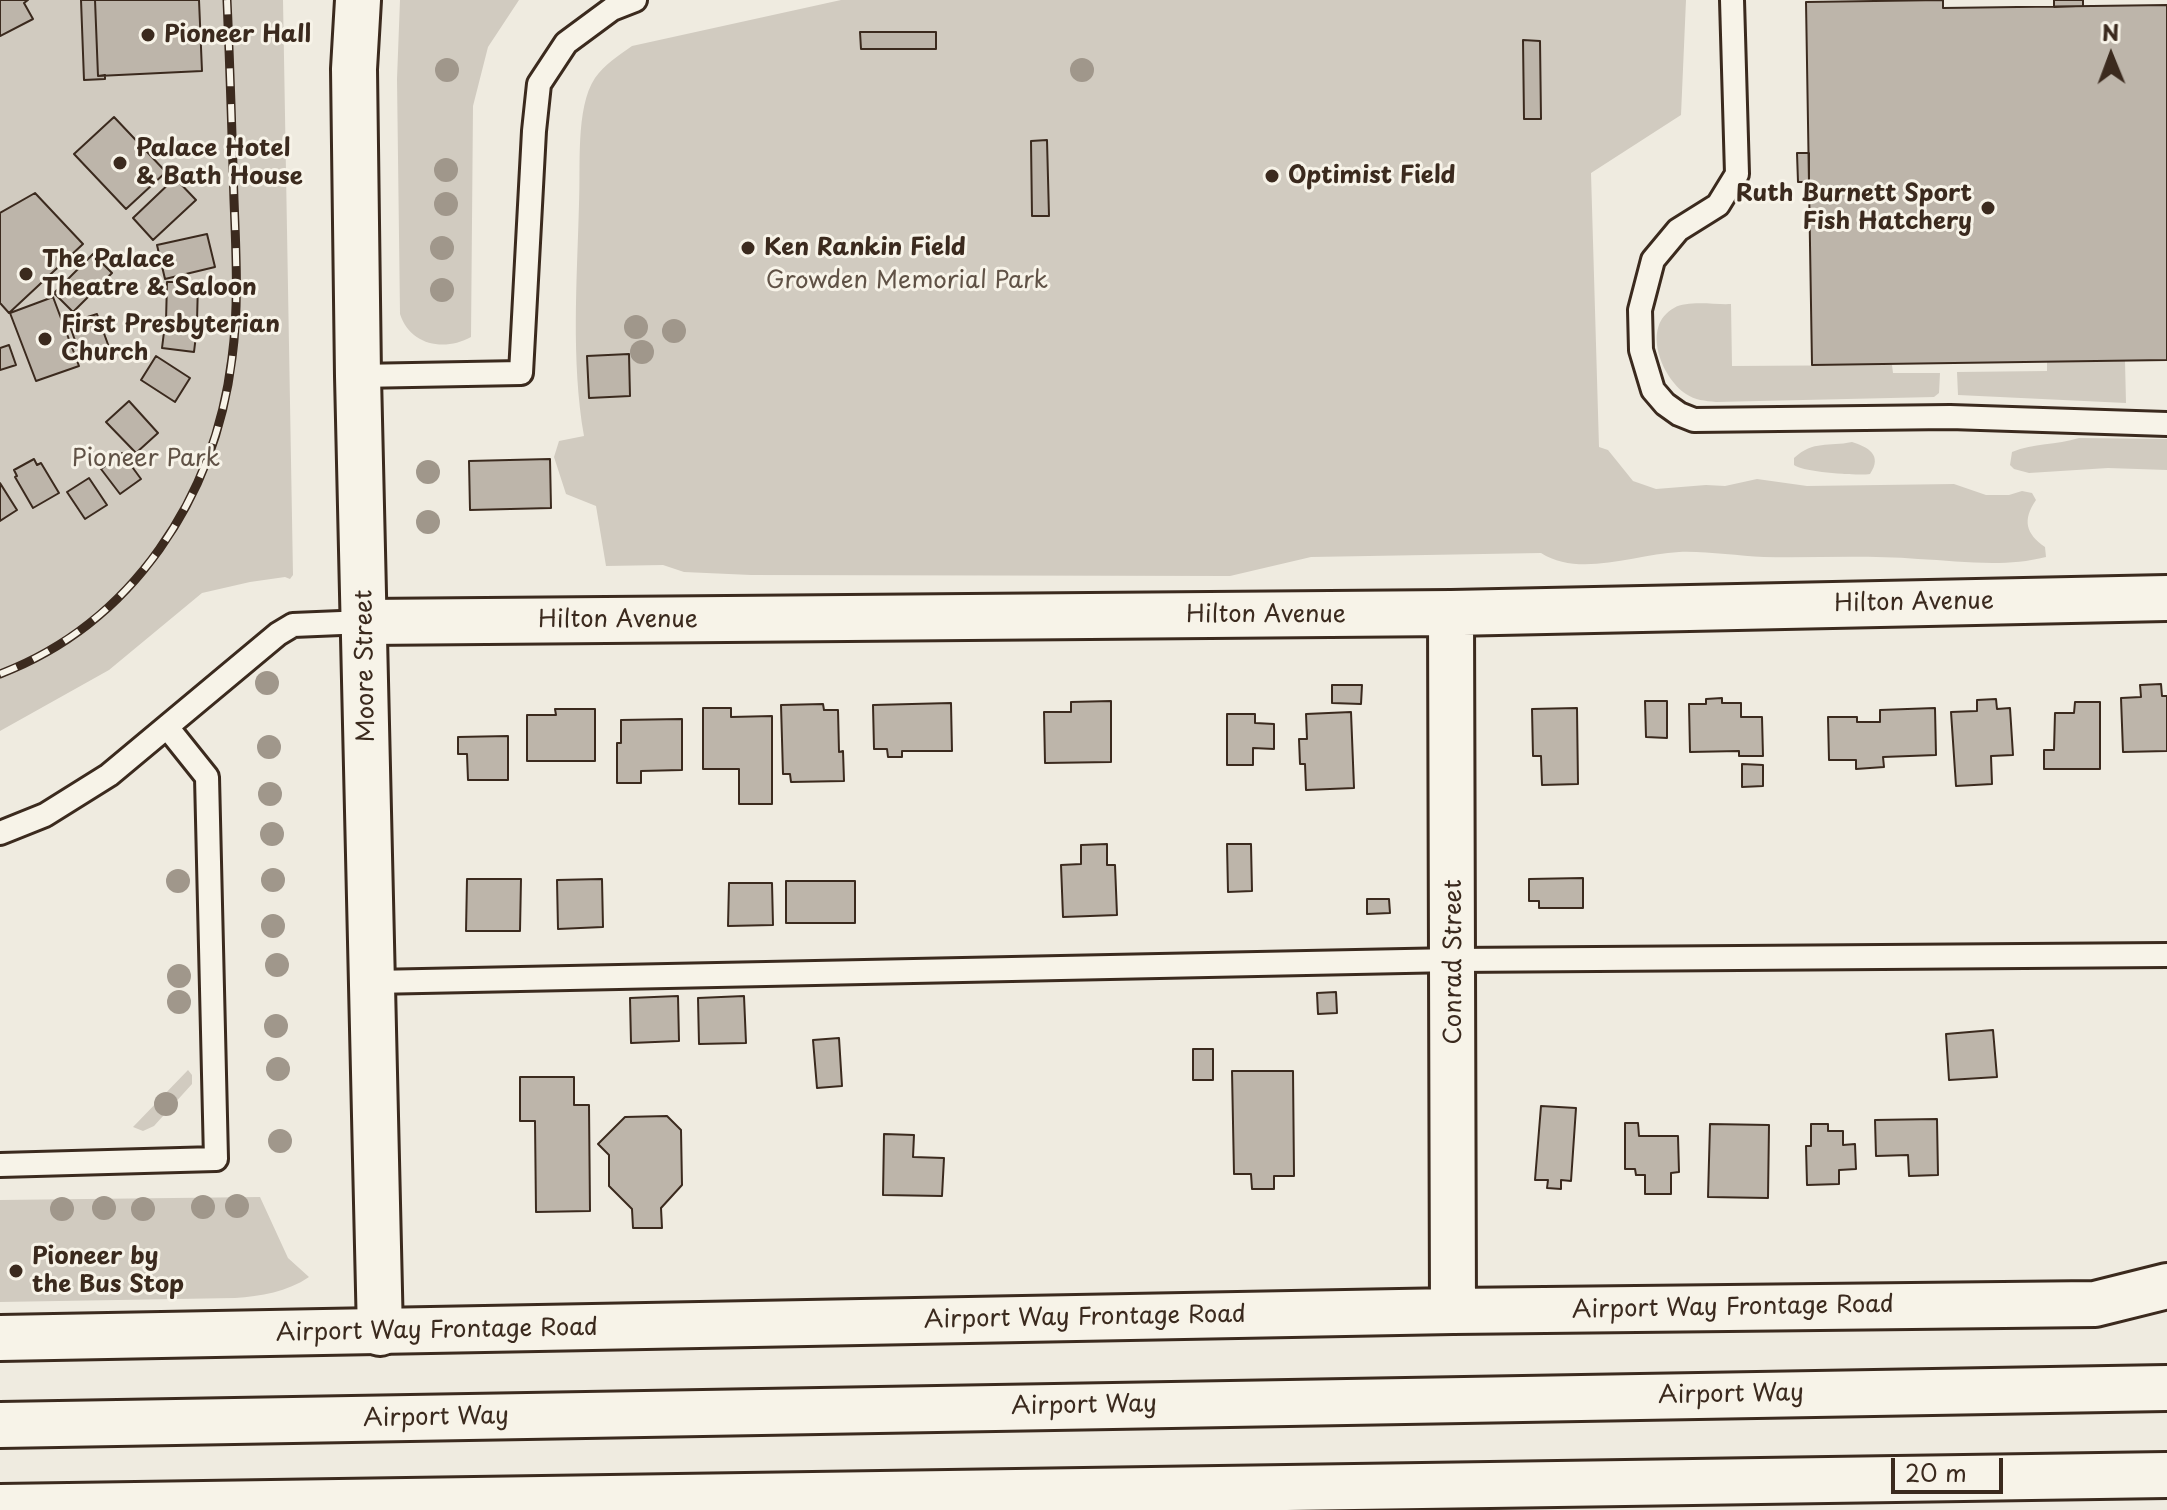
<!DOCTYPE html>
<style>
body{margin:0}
#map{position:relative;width:2167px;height:1510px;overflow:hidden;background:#efebe0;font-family:"Playpen Sans",sans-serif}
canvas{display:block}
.north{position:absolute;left:2071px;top:16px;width:80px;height:80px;-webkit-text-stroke:6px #f7f3e8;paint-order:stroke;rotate:359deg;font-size:22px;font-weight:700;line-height:32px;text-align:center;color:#3b2a1e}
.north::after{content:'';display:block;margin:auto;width:28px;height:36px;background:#3b2a1e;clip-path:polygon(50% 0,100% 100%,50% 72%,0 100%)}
.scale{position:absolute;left:1891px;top:1458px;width:112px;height:36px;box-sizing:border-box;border:4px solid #3b2a1e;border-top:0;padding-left:10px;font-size:24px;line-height:28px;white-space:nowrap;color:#3b2a1e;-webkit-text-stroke:6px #f7f3e8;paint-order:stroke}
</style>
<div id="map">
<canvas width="2167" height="1510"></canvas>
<div class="north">N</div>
<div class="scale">20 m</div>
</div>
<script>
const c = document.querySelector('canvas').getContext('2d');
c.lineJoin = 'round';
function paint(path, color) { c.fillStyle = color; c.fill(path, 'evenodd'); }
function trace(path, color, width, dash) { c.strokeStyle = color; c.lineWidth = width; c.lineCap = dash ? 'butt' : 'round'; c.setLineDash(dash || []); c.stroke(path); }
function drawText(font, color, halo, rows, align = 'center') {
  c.font = font + ' "Playpen Sans",sans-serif'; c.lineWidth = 6; c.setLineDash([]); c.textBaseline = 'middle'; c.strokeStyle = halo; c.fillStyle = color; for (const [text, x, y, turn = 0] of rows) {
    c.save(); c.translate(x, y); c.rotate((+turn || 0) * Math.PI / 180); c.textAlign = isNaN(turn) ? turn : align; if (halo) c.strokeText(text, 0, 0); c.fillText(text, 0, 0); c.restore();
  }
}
paint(new Path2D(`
 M0,0H283L293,575L290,579L285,577L250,582L202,593L109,670L0,731Z
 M400,0H519L488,47L473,106L471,337C444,352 410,345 400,314L397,79Z
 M841,0H1686L1681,115L1591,173L1599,447L1608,450L1633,481L1656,489L1706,485L1725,486L1757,479L1807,486L1954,484L1986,495H2009L2022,491L2032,493L2036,500C2022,520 2026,534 2045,547L2046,557C2003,568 1961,561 1918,559C1867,555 1815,558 1764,557C1736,556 1707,551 1679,552C1635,554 1580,578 1541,553L1311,557L1230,576L751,575L684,572L663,565L606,566L596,506L566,494L554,457L559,441L584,436C571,360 577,281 579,204C581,169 575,108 595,78C604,65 619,55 632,46Z
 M1731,304L1732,366L1892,365L1893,373H1940L1939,393L1934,397L1716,402C1705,401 1695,400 1686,394C1661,377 1641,326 1674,308C1688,300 1715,305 1731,304Z
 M2125,361L2126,403L1958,395L1957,372L2047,371V362Z
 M2079,438L2167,439V470L2108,468L2029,473L2014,469L2010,465L2012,452C2034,443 2056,445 2079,438Z
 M1852,442C1868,447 1883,455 1870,474C1858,476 1802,472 1794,465V458C1814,440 1828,447 1852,442Z
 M188,1070L192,1075V1084L154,1126L143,1131L133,1127Z
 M260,1197L288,1258L309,1277C287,1292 261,1296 235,1298L0,1302V1200Z`), '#d1cbc0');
const building = new Path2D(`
 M0,0H28L24,3L33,19L0,36Z
 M81,0H95L98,76L105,75V79L84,80Z
 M95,0H199L202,71L98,76Z
 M1943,0V8L2167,5V360L1812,365L1806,2Z
 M2054,0H2083V6L2054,7Z
 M860,32H936V49H861Z
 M1523,40L1540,41L1541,119H1524Z
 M114,117L166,172L126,209L74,154Z
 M1047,140L1049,216H1032L1031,141Z
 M1797,153H1809V182H1798Z
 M175,178L196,200L153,240L133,218Z
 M35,193L83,244L9,313L0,303V213Z
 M207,234L215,267L165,279L157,245Z
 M93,254L112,273L73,312L54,293Z
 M167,282H198L197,322L166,321Z
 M53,297L79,366L36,381L10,313Z
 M97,314L110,350L82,361L69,323Z
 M165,324L197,327L194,352L162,348Z
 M9,345L16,365L0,370V348Z
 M629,354L630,396L589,398L587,356Z
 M156,356L190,378L175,402L141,380Z
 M129,401L158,433L136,453L106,422Z
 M122,453L141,479L120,494L101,469Z
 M34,459L37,465L41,463L59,493L33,508L15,477L17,476L14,470Z
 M550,459L551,508L470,510L469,461Z
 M89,478L107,505L85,519L67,492Z
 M0,483L17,510L0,521Z
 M2161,684L2162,696H2167V751L2123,752L2121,698L2141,697L2140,685Z
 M1332,685H1362L1361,704L1332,703Z
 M1722,698V703H1741V717H1762L1763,756H1739V751L1690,752L1689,704H1706V699Z
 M1996,699L1997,709L2010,708L2013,755L1991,756L1992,784L1956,786L1951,712L1977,711V700Z
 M1111,701V762L1045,763L1044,712H1071V702Z
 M1645,701H1667V738L1646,737Z
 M2075,702H2100V769H2044V750H2054L2055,713H2074Z
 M951,703L952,751H902V757H888L887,749H874L873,705Z
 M823,704L824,710H838L839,752L843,751L844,781L791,782L790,774H783L781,705Z
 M703,708H731V717L772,716V804H739V769H703Z
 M1577,708L1578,784L1542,785L1541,756H1533L1532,709Z
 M1935,708L1936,755L1883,757L1884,767L1856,769V760H1829L1828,717H1857V722H1880V710Z
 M555,709H595V761H527V715H556Z
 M1351,712L1354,788L1306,790L1305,764H1300L1299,739H1307L1306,714Z
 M1227,714H1255V723L1274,724V749L1253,748V765H1227Z
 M682,719V770L641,771V783H617V743H621V720Z
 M508,736V780H468L467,754H458V737Z
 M1742,764L1763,765V786L1742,787Z
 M1107,844V865H1115L1117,915L1063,917L1061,865L1081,864V845Z
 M1227,844H1251L1252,891L1228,892Z
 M1583,878V908H1539V901H1529V879Z
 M467,879H521L520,931H466Z
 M602,879L603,927L558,929L557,880Z
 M786,881H855V923H786Z
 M729,883H772L773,925L728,926Z
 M1367,899H1389L1390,913L1367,914Z
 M1336,992L1337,1013L1318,1014L1317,993Z
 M678,996L679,1041L631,1043L630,998Z
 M744,996L746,1043L699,1044L698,998Z
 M1993,1030L1997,1077L1949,1080L1946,1034Z
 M839,1038L842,1086L817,1088L813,1040Z
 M1193,1049H1213V1080H1193Z
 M1232,1071H1293L1294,1176H1274V1189H1252L1251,1174H1234Z
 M520,1077H574V1105H589L590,1211L536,1212L535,1121H520Z
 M1541,1106L1576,1108L1571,1181L1561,1180V1189L1547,1188L1548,1180H1535Z
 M667,1116L681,1130L682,1185L661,1208L662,1228H633L632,1209L609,1186V1155L598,1144L625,1117Z
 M1937,1119L1938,1175L1909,1176L1908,1155L1876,1156L1875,1120Z
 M1625,1123H1638L1639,1136H1678L1679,1172L1671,1173V1194H1645V1175H1636L1635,1169H1625Z
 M1710,1124L1769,1125L1768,1198L1708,1197Z
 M1811,1124H1828V1131H1843V1145L1855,1144L1856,1169L1839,1170V1184L1807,1185L1806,1146H1811Z
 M884,1134L914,1135L913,1157L944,1158L942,1196L883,1195Z`);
paint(building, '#bdb5aa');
trace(building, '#3b2a1e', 2);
const lane = new Path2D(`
 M1732,0L1737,174L1718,205L1678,230L1653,260L1640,310L1641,350L1653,390L1665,404L1679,414L1694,420L1950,417L2167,424
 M358,376L521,373L534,131L539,84L566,43L612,9L635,0
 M0,833L45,815L109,775L278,634L293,625L365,622
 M373,982L1454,960L2167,955
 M0,1165L216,1159L207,777L167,727`);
const street = new Path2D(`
 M1451,613L1453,1311
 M365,622L1451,613L2167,598
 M0,1338L1453,1311L2095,1304L2167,1286`);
const secondary = new Path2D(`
 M358,0L354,69L358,376L380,1333`);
const primary = new Path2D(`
 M0,1425L2167,1388
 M0,1507L2167,1475`);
trace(lane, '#3b2a1e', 28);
trace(street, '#3b2a1e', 50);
trace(secondary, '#3b2a1e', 50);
trace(primary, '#3b2a1e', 50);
trace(lane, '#f7f3e8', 22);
trace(street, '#f7f3e8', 44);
trace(secondary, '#f7f3e8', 44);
trace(primary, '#f7f3e8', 44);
const rail = new Path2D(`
 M0,674C133,623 215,497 232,358C239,306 236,252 234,200C232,133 230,67 227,0`);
trace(rail, '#3b2a1e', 9);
trace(rail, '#f7f3e8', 6, [18]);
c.fillStyle = '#a0978b';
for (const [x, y] of [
 [447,70],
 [1082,70],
 [446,170],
 [446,204],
 [442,248],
 [442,290],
 [636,327],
 [674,331],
 [642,352],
 [428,472],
 [428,522],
 [267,683],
 [269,747],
 [270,794],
 [272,834],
 [273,880],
 [178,881],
 [273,926],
 [277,965],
 [179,976],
 [179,1002],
 [276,1026],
 [278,1069],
 [166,1104],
 [280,1141],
 [237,1206],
 [203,1207],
 [104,1208],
 [62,1209],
 [143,1209]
]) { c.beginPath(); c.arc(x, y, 12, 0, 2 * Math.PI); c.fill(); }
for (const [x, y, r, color] of [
 [148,35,8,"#3b2a1e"],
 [120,163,8,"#3b2a1e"],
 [1272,176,8,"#3b2a1e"],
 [1988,208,8,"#3b2a1e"],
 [748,248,8,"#3b2a1e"],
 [26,274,8,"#3b2a1e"],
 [45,339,8,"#3b2a1e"],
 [16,1271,8,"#3b2a1e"]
]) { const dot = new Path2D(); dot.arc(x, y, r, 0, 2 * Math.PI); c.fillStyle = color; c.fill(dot); trace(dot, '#f7f3e8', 3); }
drawText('bold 24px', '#3b2a1e', '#f7f3e8', [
 ["Pioneer Hall",164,35],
 ["Palace Hotel",136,149],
 ["& Bath House",136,177],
 ["Optimist Field",1288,176],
 ["Ruth Burnett Sport",1972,194,"right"],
 ["Fish Hatchery",1972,222,"right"],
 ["Ken Rankin Field",764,248],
 ["The Palace",42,260],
 ["Theatre & Saloon",42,288],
 ["First Presbyterian",61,325],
 ["Church",61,353],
 ["Pioneer by",32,1257],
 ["the Bus Stop",32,1285]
], 'left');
drawText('24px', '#605246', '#f7f3e8', [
 ["Growden Memorial Park",907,281],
 ["Pioneer Park",146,459]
]);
drawText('24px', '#3b2a1e', '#f7f3e8', [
 ["Hilton Avenue",1914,603,-1],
 ["Hilton Avenue",1266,615],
 ["Hilton Avenue",618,620],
 ["Moore Street",366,666,-91],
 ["Conrad Street",1454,962,-90],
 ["Airport Way Frontage Road",1733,1308,-1],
 ["Airport Way Frontage Road",1085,1318,-1],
 ["Airport Way Frontage Road",437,1331,-1],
 ["Airport Way",1731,1395,-1],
 ["Airport Way",1084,1406,-1],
 ["Airport Way",436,1418,-1]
]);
</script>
